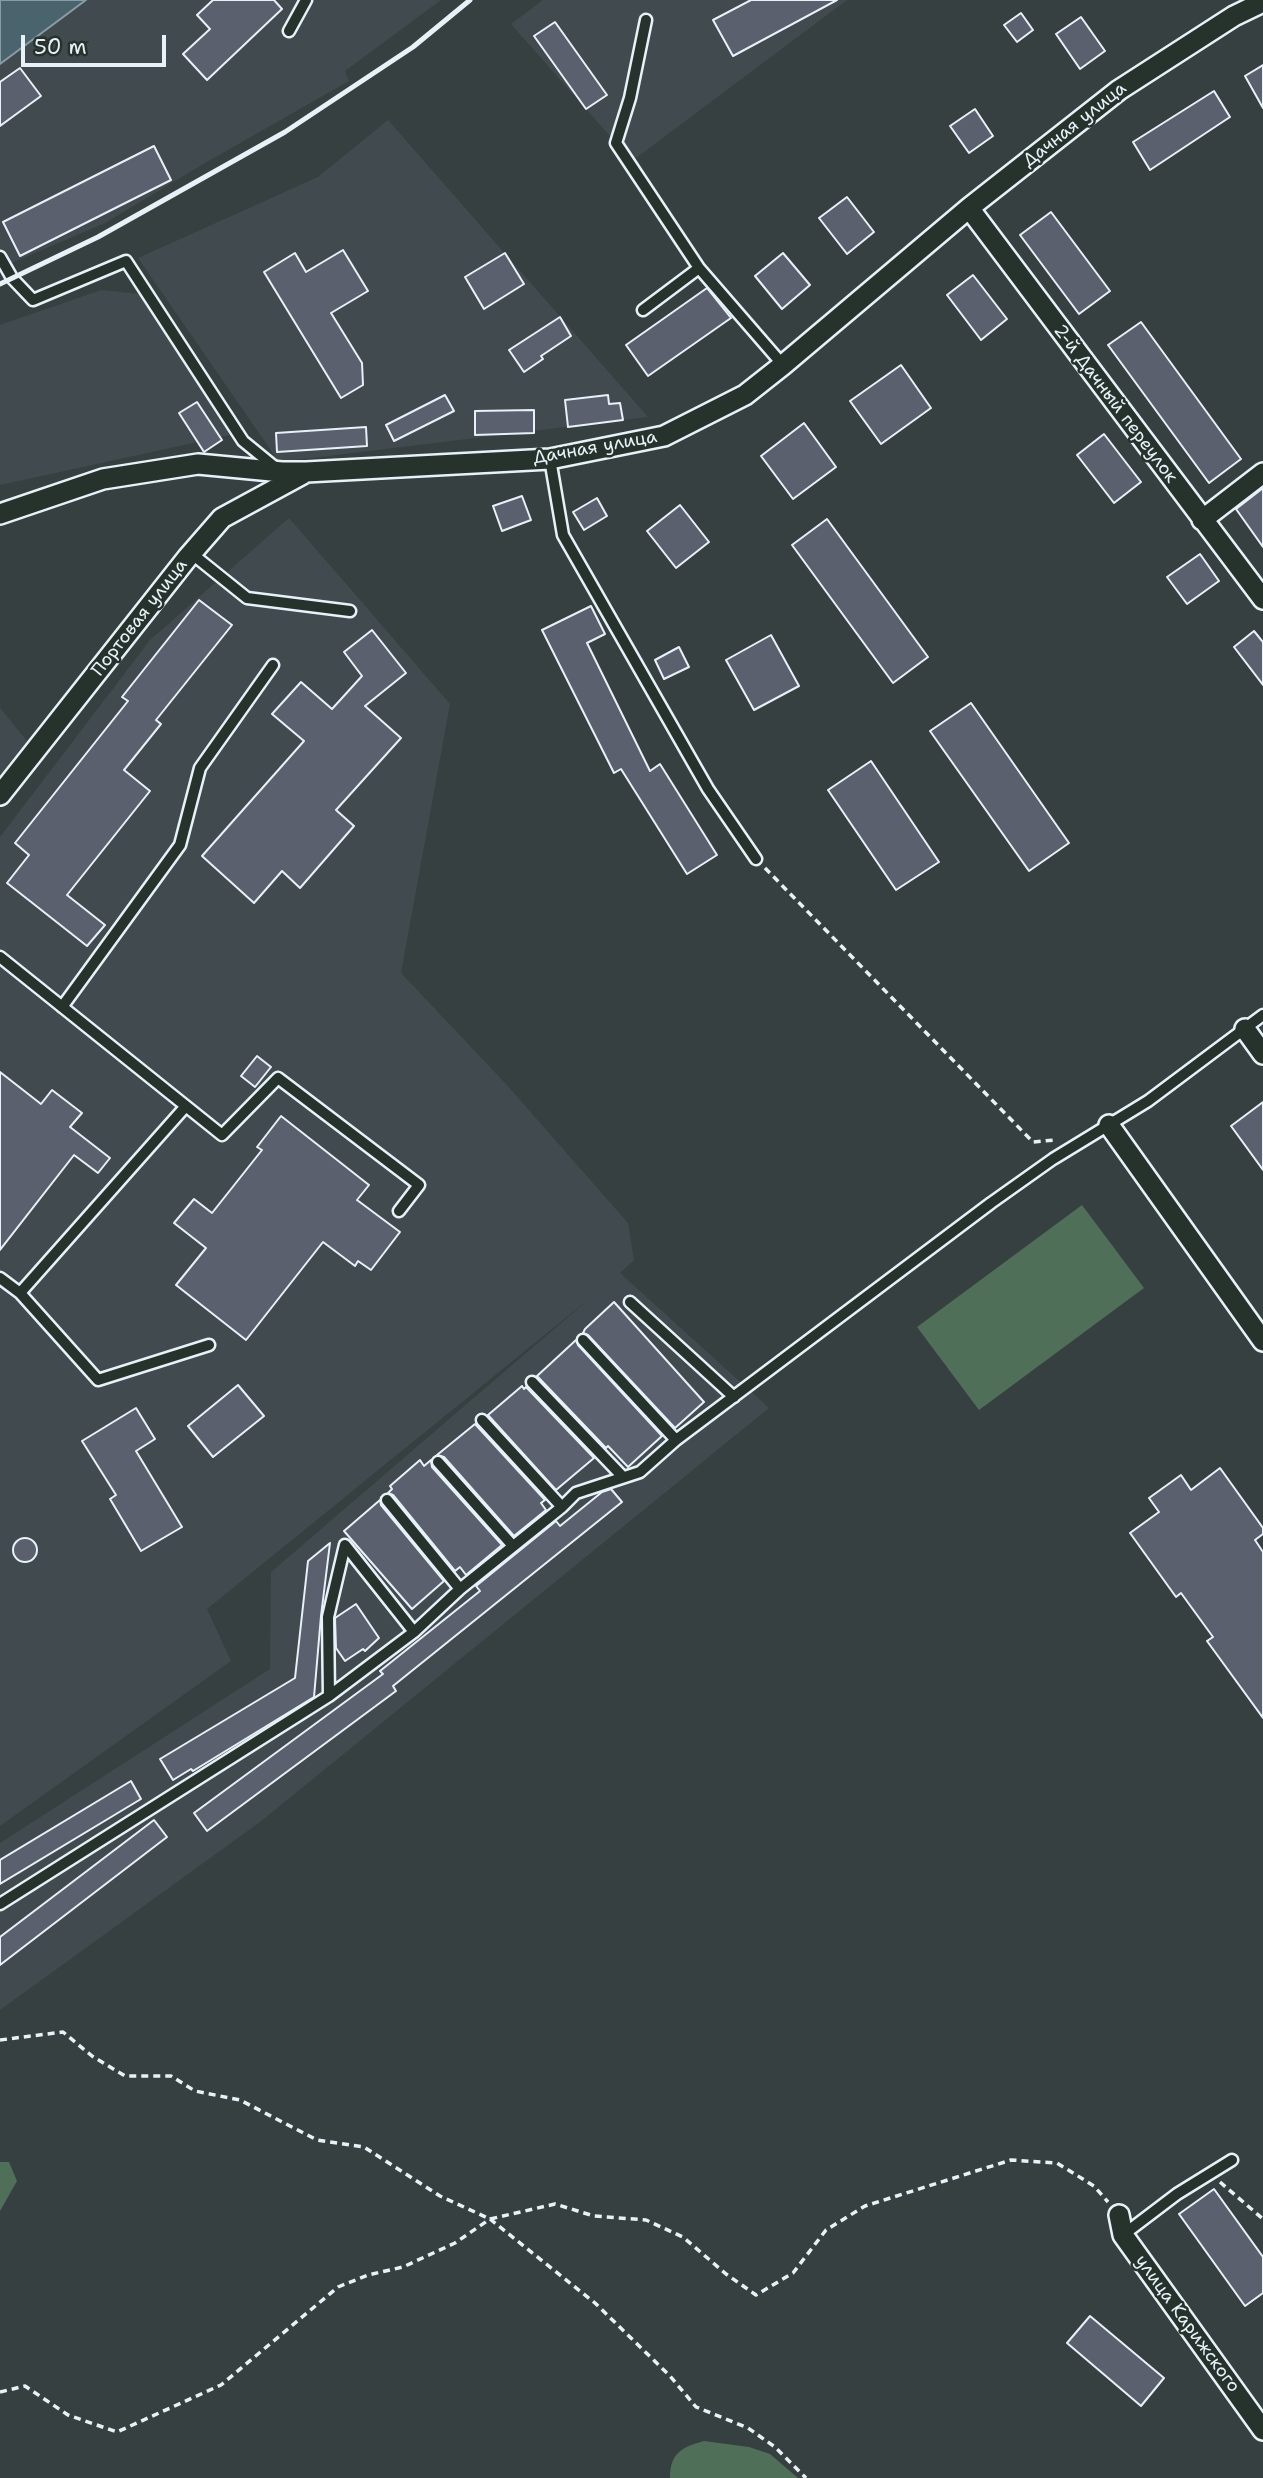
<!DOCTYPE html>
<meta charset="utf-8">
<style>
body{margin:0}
#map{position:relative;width:1263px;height:2478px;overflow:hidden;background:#364040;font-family:"Shantell Sans",sans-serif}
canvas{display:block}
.scale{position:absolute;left:21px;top:35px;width:145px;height:32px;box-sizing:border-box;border:4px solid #e8f1f8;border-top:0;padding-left:9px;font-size:21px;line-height:24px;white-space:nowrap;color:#e8f1f8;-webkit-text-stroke:5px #26332d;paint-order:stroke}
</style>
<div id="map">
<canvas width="1263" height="2478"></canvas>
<div class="scale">50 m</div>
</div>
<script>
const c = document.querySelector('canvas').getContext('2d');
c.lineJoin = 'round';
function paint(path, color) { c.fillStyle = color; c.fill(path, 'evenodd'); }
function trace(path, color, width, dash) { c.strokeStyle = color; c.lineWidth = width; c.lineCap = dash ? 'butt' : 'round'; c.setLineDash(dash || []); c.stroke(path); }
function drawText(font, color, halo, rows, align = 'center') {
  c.font = font + ' "Shantell Sans",sans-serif'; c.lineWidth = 5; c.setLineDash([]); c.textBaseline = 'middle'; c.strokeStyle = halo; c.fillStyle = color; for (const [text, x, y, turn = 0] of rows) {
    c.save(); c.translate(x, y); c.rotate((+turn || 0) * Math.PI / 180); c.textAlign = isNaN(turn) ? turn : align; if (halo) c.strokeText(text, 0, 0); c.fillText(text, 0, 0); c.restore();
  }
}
paint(new Path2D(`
 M86,0H441L345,71L349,81L205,163L105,223L0,268V64Z
 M543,0H847L632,161L511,24Z
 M388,120L648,417L279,462L138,258L318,177Z
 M101,290L140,294L230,435L0,485V325Z
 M289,518L450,704L401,973L506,1084L628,1223L634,1260L620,1273L769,1408L260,1822L0,2010V1843L270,1669L271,1572L589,1299L207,1609L231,1661L0,1826V837L150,640Z
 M0,708L27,741L0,775Z`), '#414a4e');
paint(new Path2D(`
 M1082,1205L1144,1288L979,1410L917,1327Z
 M0,2162H9L17,2181L0,2211Z
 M704,2441L749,2447L770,2454L798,2478H670C670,2453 682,2447 704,2441Z`), '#4f6f58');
const water = new Path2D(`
 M0,0H86L0,64Z`);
paint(water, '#4a646e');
trace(water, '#899ca5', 2);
const building = new Path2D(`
 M213,0H274L282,9L207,80L183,54L210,29L197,15Z
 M751,0H837L733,56L713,20Z
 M1021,13L1033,30L1017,42L1004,25Z
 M1081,17L1105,51L1080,69L1056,34Z
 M555,22L607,95L586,109L534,36Z
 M1263,65V108L1245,76Z
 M20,68L41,96L0,126V82Z
 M1214,91L1230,117L1150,170L1133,142Z
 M975,109L993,136L969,153L950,126Z
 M154,146L171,180L20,256L3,222Z
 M847,197L874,232L847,254L819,218Z
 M1051,212L1110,291L1079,314L1020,235Z
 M343,250L368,291L331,313L362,363L363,385L341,398L264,272L295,253L306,272Z
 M505,253L524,284L484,309L465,277Z
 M783,253L810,285L782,309L755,276Z
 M973,275L1007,319L981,340L947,295Z
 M707,288L731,318L648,376L626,345Z
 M560,317L571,336L541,356L543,359L524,372L509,350Z
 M1141,322L1241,459L1209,483L1108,345Z
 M901,365L931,408L881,444L850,401Z
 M445,395L454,411L394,441L386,425Z
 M608,395L609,404L620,403L623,420L568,427L565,400Z
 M197,402L222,440L204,452L179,413Z
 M534,410V433L475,435V411Z
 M804,423L836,467L793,499L761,456Z
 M366,427L367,446L277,452L276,433Z
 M1104,434L1141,482L1114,503L1077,455Z
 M1263,488V547L1236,509Z
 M522,496L531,520L502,531L493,506Z
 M597,498L607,516L584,530L573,512Z
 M680,505L709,542L676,568L647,531Z
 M827,519L928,657L893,683L792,545Z
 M1200,554L1219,581L1187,604L1167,577Z
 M199,600L232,625L156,720L161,724L124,770L150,791L67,895L105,925L87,946L7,883L29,855L15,843L128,701L122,697Z
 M591,606L605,634L587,643L650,771L660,764L717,855L687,874L621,769L614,773L542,630Z
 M372,630L406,673L365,706L401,738L336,810L354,826L300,888L282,871L254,903L202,856L304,741L272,714L301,682L332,709L362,676L344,652Z
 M1254,631L1263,642V685L1234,647Z
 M771,635L799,686L754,710L726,660Z
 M679,647L689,667L664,679L655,660Z
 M971,703L1069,843L1029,871L930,731Z
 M871,761L939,862L896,890L828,790Z
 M257,1056L271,1067L255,1087L241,1076Z
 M0,1072L41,1104L52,1090L82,1113L70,1127L110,1158L98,1173L74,1155L0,1250Z
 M1263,1102V1170L1231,1126Z
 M281,1116L369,1185L357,1200L400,1232L371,1270L358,1261L355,1266L323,1242L246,1340L176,1285L206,1248L174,1223L194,1199L212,1213L262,1150L257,1147Z
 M614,1302L704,1402L675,1428L588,1335L583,1333L585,1329Z
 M576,1340L578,1345L662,1436L628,1467L608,1446L606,1448L537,1376Z
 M238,1385L264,1416L213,1457L188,1426Z
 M522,1386L524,1389L526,1387L594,1458L556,1490L488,1415Z
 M136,1408L155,1439L136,1451L182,1527L141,1551L110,1499L116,1495L82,1441Z
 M475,1424L545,1500L541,1503L546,1510L514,1536L444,1457L437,1455Z
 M420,1460L424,1466L431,1460L432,1467L502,1545L466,1575L460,1567L455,1571L393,1495L388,1493L392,1489L390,1486Z
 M1220,1468L1263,1528V1534L1255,1540L1263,1552V1718L1207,1641L1213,1637L1181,1593L1176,1597L1130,1533L1159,1512L1149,1498L1181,1475L1191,1490Z
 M611,1489L622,1502L393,1686L396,1691L207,1831L194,1813L383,1674L380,1671L480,1591L476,1586L556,1521L560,1526L602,1492Z
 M380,1500L381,1505L444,1581L412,1609L344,1531Z
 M13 1550a12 12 0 1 1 24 0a12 12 0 1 1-24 0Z
 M330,1543L321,1616L314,1697L193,1771L191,1769L173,1780L160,1759L295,1678L308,1561Z
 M356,1604L379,1638L365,1651L363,1649L345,1661L336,1648L335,1618Z
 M131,1781L141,1799L0,1884V1860Z
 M154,1820L167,1837L0,1965V1937Z
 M1214,2189L1263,2257V2293L1245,2306L1179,2214Z
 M1090,2316L1164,2378L1141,2406L1067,2343Z`);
paint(building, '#5a606d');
trace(building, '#e8f1f8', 2);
const lane = new Path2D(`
 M646,20L630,98L616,143L699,268L783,365
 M289,31L306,0
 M0,257L12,278L33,300L126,261L243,441L276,468
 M643,310L699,268
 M550,459L563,535L708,789L756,859
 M191,553L247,598L350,611
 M0,957L222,1135L278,1078L419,1185L399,1211
 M62,1007L180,845L200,768L273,665
 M0,1278L20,1293L186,1106
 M20,1293L98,1380L209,1345
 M630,1302L734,1397
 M583,1340L676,1440
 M532,1382L623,1477
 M482,1420L562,1507
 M438,1462L513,1546
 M387,1500L460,1589
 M329,1696L328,1617L345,1545L414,1632
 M0,1904L329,1696L414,1632L460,1589L562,1507L576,1493L640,1472L676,1440L991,1203L1053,1159L1148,1101L1263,1015
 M1123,2235L1177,2194L1232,2160`);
const street = new Path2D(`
 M969,208L1263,599
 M0,514L103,479L198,464L282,472H306L550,459L664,436L745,395L783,365L969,208L1119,90L1234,16L1263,2
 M1202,520L1263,473
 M0,795L188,557L222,518L303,474
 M1245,1029L1263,1054
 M1109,1125L1263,1341
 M1119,2215L1123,2235L1263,2430`);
trace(lane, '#e8f1f8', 15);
trace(street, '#e8f1f8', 24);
trace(new Path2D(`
 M765,868L1033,1142L1055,1140
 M0,2040L63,2032L92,2056L125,2076H171L195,2091L240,2100L317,2140L364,2147L440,2196L490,2219L555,2204L594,2216L646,2220L683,2237L726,2274L756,2295L793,2273L826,2230L865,2206L1011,2160L1057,2163L1094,2186L1108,2202
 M1220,2182L1263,2219
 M0,2392L25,2386L68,2415L117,2432L221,2385L338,2287L368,2275L403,2267L455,2243L490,2219L595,2303L670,2376L696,2407L748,2428L775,2447L806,2478`), '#e8f1f8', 3.5, [7, 5]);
trace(lane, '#26332d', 10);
trace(street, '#26332d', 19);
trace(new Path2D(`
 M0,284L98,237L285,132L413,47L470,0`), '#e8f1f8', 5);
drawText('18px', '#e8f1f8', '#26332d', [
 ["Дачная улица",1075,125,-38],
 ["2-й Дачный переулок",1115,404,53],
 ["Дачная улица",595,448,-10],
 ["Портовая улица",140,618,-52],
 ["улица Карижского",1187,2324,54]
]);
</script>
